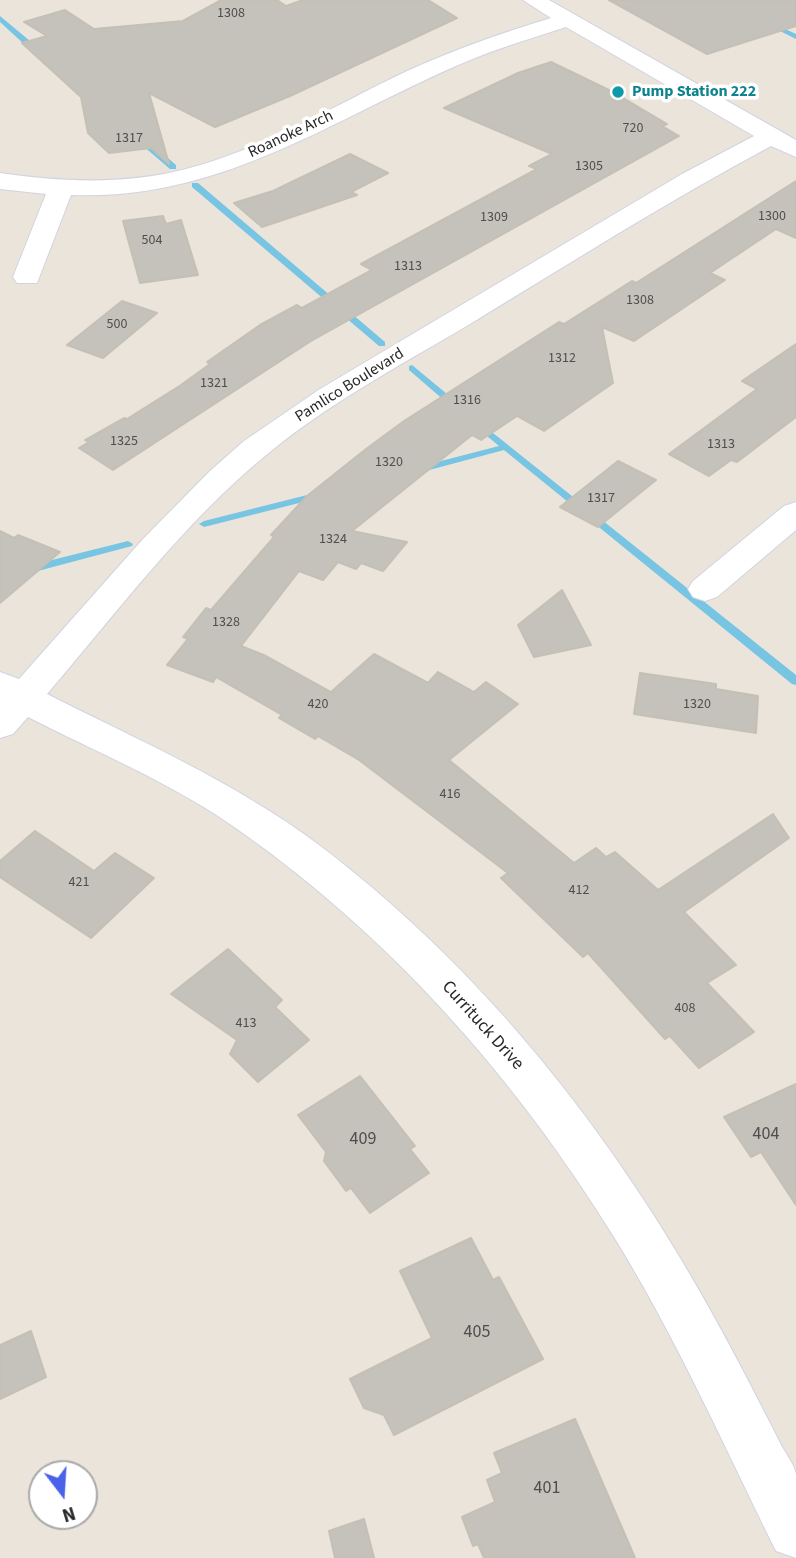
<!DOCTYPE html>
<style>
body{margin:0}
#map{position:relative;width:796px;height:1558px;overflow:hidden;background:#eae4db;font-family:"Source Sans 3",sans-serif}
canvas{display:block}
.north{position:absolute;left:28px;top:1460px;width:70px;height:70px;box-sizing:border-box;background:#fff;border:2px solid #a9a9a9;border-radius:50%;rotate:163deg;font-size:19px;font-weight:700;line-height:28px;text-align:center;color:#282828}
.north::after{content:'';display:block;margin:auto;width:24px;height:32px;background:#4962e9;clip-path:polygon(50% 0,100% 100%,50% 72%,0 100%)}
</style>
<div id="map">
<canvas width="796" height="1558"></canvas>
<div class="north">N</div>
</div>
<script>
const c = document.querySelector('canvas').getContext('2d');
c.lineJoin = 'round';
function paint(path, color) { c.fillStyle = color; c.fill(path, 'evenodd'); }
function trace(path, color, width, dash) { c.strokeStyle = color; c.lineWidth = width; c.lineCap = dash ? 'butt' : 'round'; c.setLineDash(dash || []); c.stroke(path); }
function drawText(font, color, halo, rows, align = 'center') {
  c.font = font + ' "Source Sans 3",sans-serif'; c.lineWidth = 7; c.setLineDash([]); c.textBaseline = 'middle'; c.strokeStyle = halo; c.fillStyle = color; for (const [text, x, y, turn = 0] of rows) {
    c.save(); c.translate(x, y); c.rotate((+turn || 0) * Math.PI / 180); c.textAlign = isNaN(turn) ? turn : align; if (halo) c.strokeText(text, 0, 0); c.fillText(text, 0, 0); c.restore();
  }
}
paint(new Path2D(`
 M0,16L42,51V55H36L0,22Z
 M770,22L796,34V39L768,25L767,24Z
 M135,135H141L176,165V169H170L135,139Z
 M192,183H198L385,342V346H379L192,187Z
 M412,365L459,404V408H453L409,370V366Z
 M478,421L796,675V685L792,684L504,450L418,473L414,472V468L499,446L475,426V422Z
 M319,492L323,493V497L204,527L199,524L204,521Z
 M128,541L133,544L132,546L0,581V573Z`), '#77c4e3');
const building = new Path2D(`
 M221,0H277L286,6L303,0H428L457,18L290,96L215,127L149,93L169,164L151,148L109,153L88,133L81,97L22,43L47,36L24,22L65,10L94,29L183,21Z
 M609,0H796V26L707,54Z
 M551,62L613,92L667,124L662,126L679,136L311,341L113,470L79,448L89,442L85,440L124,418L127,419L181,385L210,364L207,362L260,325L297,305L302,308L372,270L361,264L537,169L529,166L552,154L444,108L518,73Z
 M350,154L388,173L351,192L357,195L262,227L234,203L273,191Z
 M796,181V238L776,229L710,273L725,280L634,341L602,327L613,383L544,431L517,416L481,440L472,435L352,531L407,542L383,571L361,563L356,569L338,562L323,580L299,571L241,646L266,656L331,692L374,654L428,683L438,672L474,692L486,682L518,704L449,760L574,863L596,848L606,857L615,852L658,890L773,814L789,838L684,912L736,965L707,983L754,1032L699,1068L670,1036L665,1039L588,953L583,957L501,878L508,873L359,760L318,736L315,739L279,718L282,715L216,677L213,682L167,665L188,639L183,637L206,608L211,610L274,537L271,535L307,496L366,449L404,421L559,322L564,324L632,281L636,283Z
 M163,216L166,224L181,220L198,275L140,283L123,221Z
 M122,301L157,313L103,358L67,345Z
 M796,344V417L737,462L731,460L709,476L669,454L757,389L742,381Z
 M618,461L656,480L598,527L560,507Z
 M0,531L14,538L18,535L60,552L0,603Z
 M562,590L591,645L534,657L518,625Z
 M640,673L716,684V689L758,696L756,733L634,714Z
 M35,831L94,871L115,853L154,878L91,938L0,877V861Z
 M228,949L282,1000L275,1007L309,1040L258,1082L230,1054L237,1040L171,994Z
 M360,1076L415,1146L410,1149L429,1173L370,1213L351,1188L346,1191L324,1161L326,1152L298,1115Z
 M796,1084V1205L761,1152L751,1157L724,1117Z
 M471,1238L493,1280L499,1277L543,1359L394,1435L384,1415L364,1408L350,1379L432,1338L400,1271Z
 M31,1331L46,1377L0,1399V1345Z
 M575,1419L635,1558H484L478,1544L473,1546L462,1517L495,1502L487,1480L502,1473L494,1453Z
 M364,1519L374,1558H335L329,1531Z`);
paint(building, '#c5c1bb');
trace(building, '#c5c0b5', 2);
const minor = new Path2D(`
 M523,0H549L796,140V157L771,146C668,201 570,263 470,324C401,365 327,404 265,456C183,523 116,614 47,694C140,741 235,782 319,845C501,983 637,1166 741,1367C755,1394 769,1421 782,1447C787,1455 794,1465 796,1474C796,1497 796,1534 796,1558L776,1551C724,1446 676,1337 614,1237C514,1075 385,930 227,822C165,780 94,751 28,717L13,734L0,738V672L19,679L143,539L210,471L244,441L320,389L682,174L754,136L566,27C529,39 492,50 456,66C328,122 218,201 71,195L37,283H17L13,277L46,194L0,189V173C61,182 125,185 186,169C263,149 334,106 405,72C453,50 501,33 551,18Z
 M796,502V530L717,597L705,601L693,597L688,589L693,581L784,506Z`);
trace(minor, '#d1d3e0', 2);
paint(minor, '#fff');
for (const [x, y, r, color] of [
 [618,92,7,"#0f9aa8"]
]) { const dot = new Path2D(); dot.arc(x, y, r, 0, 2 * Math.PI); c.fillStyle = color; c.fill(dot); trace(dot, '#fff', 2.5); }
drawText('14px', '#4f4e4d', null, [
 ["1308",231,14],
 ["720",633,129],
 ["1317",129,139],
 ["1305",589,167],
 ["1300",772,217],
 ["1309",494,218],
 ["504",152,241],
 ["1313",408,267],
 ["1308",640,301],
 ["500",117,325],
 ["1312",562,359],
 ["1321",214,384],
 ["1316",467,401],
 ["1325",124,442],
 ["1313",721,445],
 ["1320",389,463],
 ["1317",601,499],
 ["1324",333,540],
 ["1328",226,623],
 ["420",318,705],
 ["1320",697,705],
 ["416",450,795],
 ["421",79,883],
 ["412",579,891],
 ["408",685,1009],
 ["413",246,1024]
]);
drawText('bold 16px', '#0d838f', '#fff', [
 ["Pump Station 222",632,92]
], 'left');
drawText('16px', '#282828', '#fff', [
 ["Roanoke Arch",291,135,-25],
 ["Pamlico Boulevard",350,386,-32]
]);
drawText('18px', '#282828', '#fff', [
 ["Currituck Drive",482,1026,48]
]);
drawText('18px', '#4f4e4d', null, [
 ["404",766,1135],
 ["409",363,1140],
 ["405",477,1333],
 ["401",547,1489]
]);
</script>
